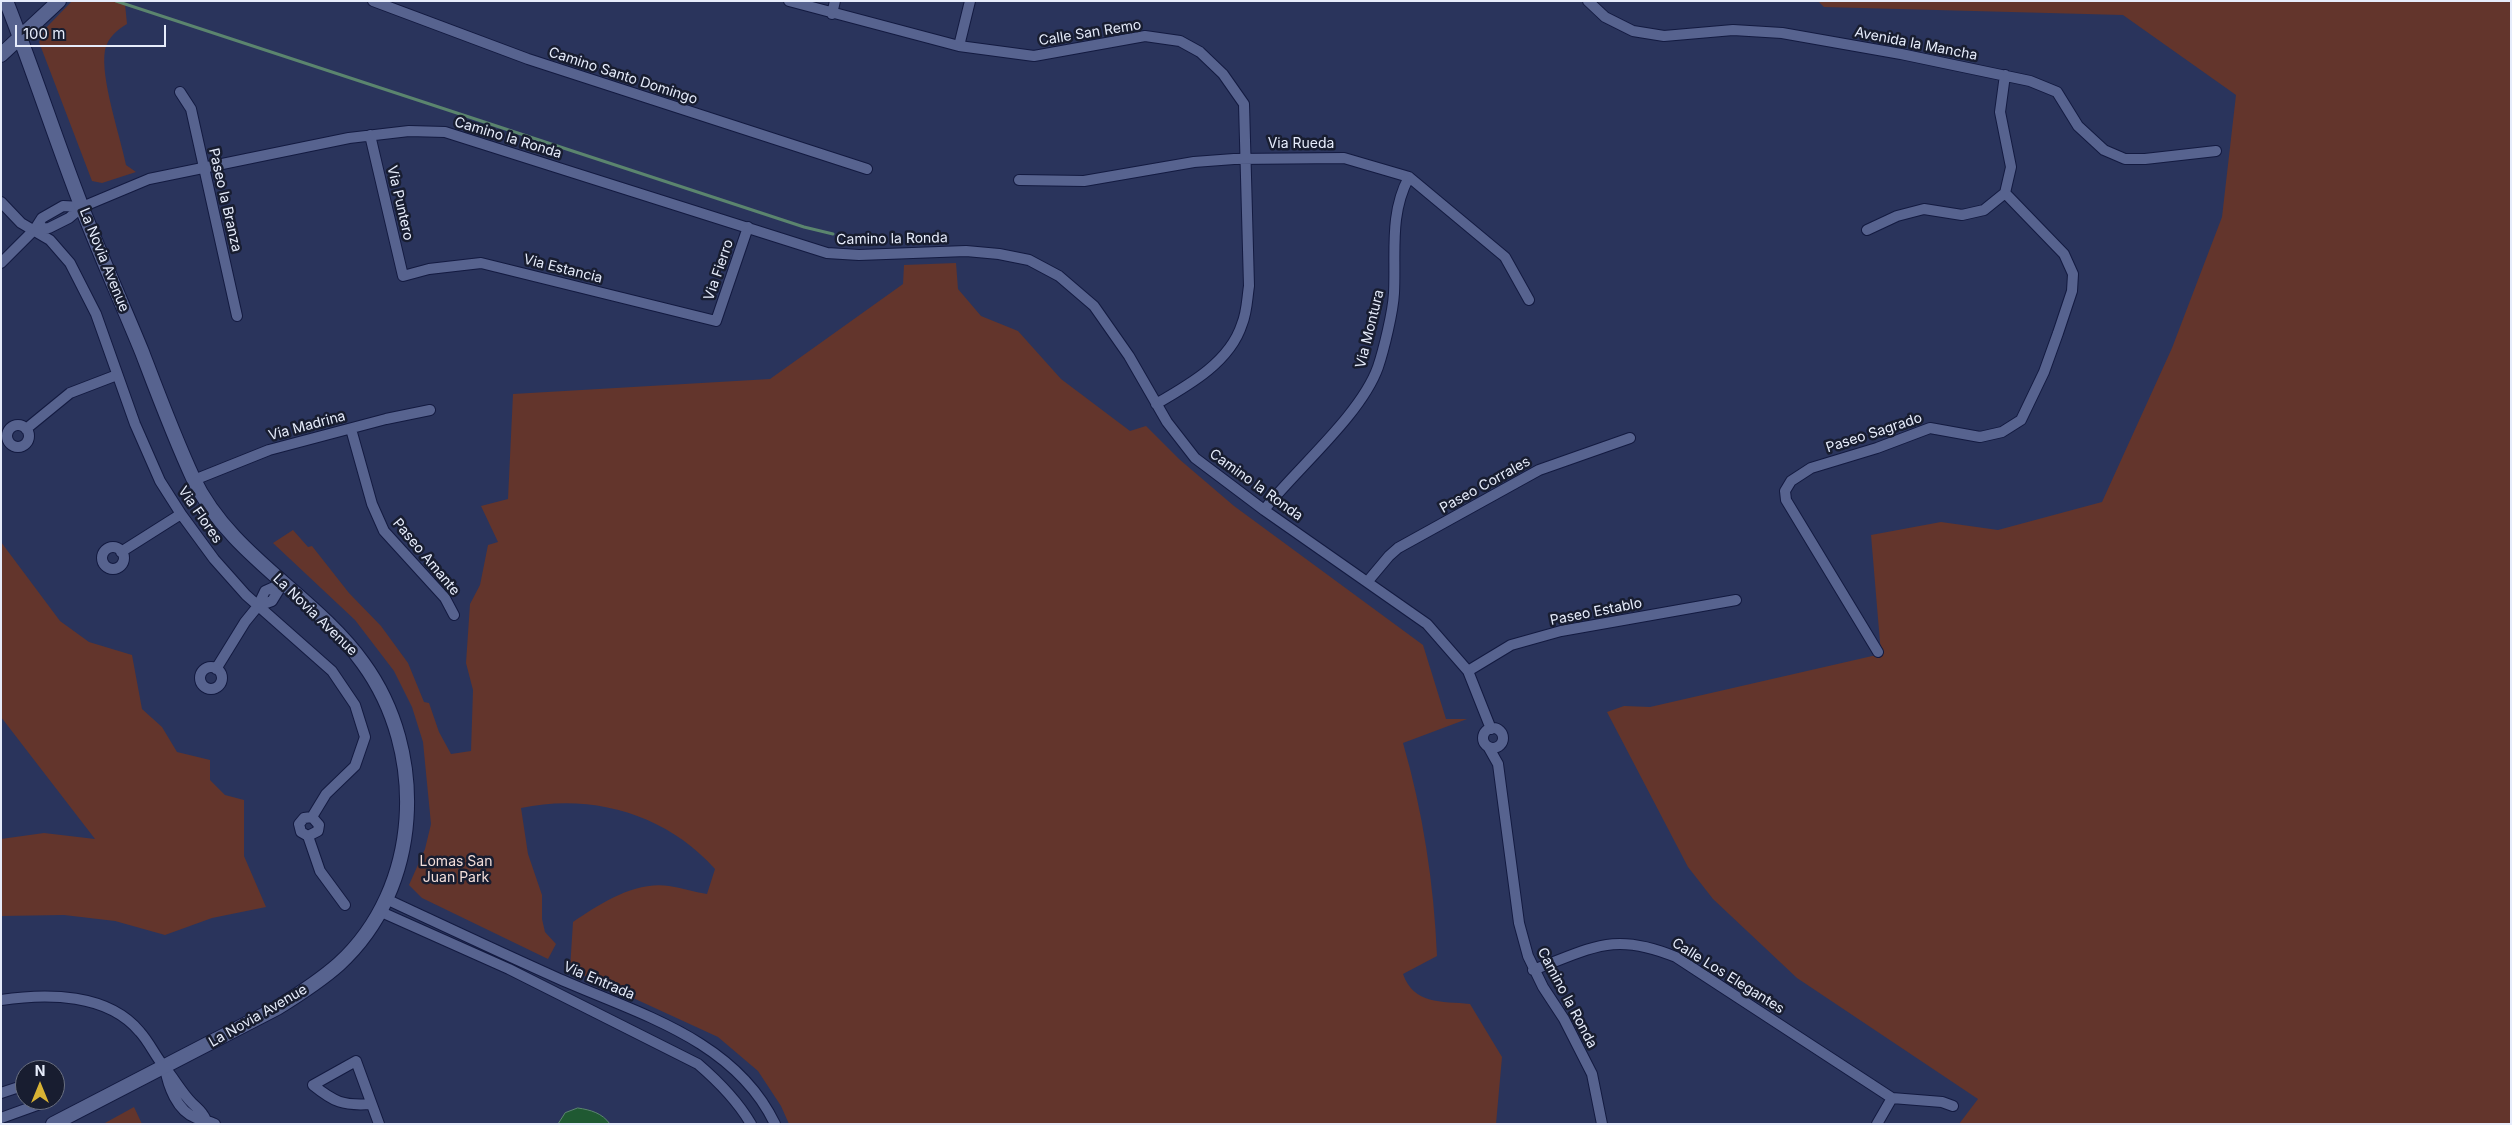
<!DOCTYPE html>
<style>
body{margin:0}
#map{position:relative;width:2512px;height:1125px;overflow:hidden;background:#2a345c;font-family:Inter,sans-serif}
canvas{display:block}
.frame{position:absolute;inset:0;border:2px solid #e6ecfb;pointer-events:none}
.north{position:absolute;left:15px;top:1060px;width:50px;height:50px;box-sizing:border-box;background:#181d30;border:1px solid #6a7081;border-radius:50%;rotate:0deg;font-size:14px;font-weight:700;line-height:20px;text-align:center;color:#e6ecfb}
.north::after{content:'';display:block;margin:auto;width:18px;height:22px;background:#d9b334;clip-path:polygon(50% 0,100% 100%,50% 72%,0 100%)}
.scale{position:absolute;left:15px;top:25px;width:151px;height:22px;box-sizing:border-box;border:2px solid #e6ecfb;border-top:0;padding-left:6px;font-size:15px;line-height:18px;white-space:nowrap;color:#e6ecfb;-webkit-text-stroke:4px #181d30;paint-order:stroke}
</style>
<div id="map">
<canvas width="2512" height="1125"></canvas>
<div class="frame"></div>
<div class="north">N</div>
<div class="scale">100 m</div>
</div>
<script>
const c = document.querySelector('canvas').getContext('2d');
c.lineJoin = 'round';
function paint(path, color) { c.fillStyle = color; c.fill(path, 'evenodd'); }
function trace(path, color, width, dash) { c.strokeStyle = color; c.lineWidth = width; c.lineCap = dash ? 'butt' : 'round'; c.setLineDash(dash || []); c.stroke(path); }
function drawText(font, color, halo, rows, align = 'center') {
  c.font = font + ' Inter,sans-serif'; c.lineWidth = 5; c.setLineDash([]); c.textBaseline = 'middle'; c.strokeStyle = halo; c.fillStyle = color; for (const [text, x, y, turn = 0] of rows) {
    c.save(); c.translate(x, y); c.rotate((+turn || 0) * Math.PI / 180); c.textAlign = isNaN(turn) ? turn : align; if (halo) c.strokeText(text, 0, 0); c.fillText(text, 0, 0); c.restore();
  }
}
paint(new Path2D(`
 M72,1H116L125,4L127,24C117,30 108,37 105,50C100,78 120,135 126,165L136,172L102,183L92,181L39,42L45,29Z
 M1818,1H2511V1124H1959L1978,1099L1797,978L1713,899L1688,867L1607,712L1624,706L1650,707L1881,654L1871,535L1941,522L1998,530L2102,502L2172,348L2222,217L2236,95L2123,15L1824,7Z
 M956,263L958,289L981,316L1018,331L1061,379L1130,431L1146,426L1179,459L1234,506L1423,645L1446,719H1467L1403,743C1423,812 1434,884 1437,956L1403,974C1414,1005 1441,1001 1470,1004L1502,1057L1496,1124H789L781,1106L758,1071L718,1037L570,969L573,922C600,904 634,881 669,886C682,888 694,892 707,894L715,869C666,814 592,793 521,808L528,854L542,895V919L545,932L556,944L548,959L422,898L409,885L425,849L431,824L423,742L412,707L394,671L355,620L273,543L293,530L308,547L312,546L349,593L381,626L408,663L424,702L429,703L439,732L451,754L471,751L473,690L466,663L470,604L480,585L488,545L498,542L481,506L508,499L513,394L770,379L903,284L904,265Z
 M1,542L60,621L89,642L132,655L142,709L162,727L177,752L210,760V780L225,795L244,800V856L266,907L212,918L165,935L115,921L64,915L1,916V839L44,833L95,839L1,717Z
 M134,1107L142,1124H103L105,1123Z`), '#63352c');
const water = new Path2D(`
 M578,1108C591,1110 602,1113 610,1124H558L565,1113Z`);
paint(water, '#1f5932');
trace(water, '#5b856e', 1);
trace(new Path2D(`
 M116,1L804,227L833,234`), '#5b856e', 3);
const street = new Path2D(`
 M373,1L528,59L867,169
 M789,1L959,46L1034,56L1145,36L1180,41L1200,52L1223,74L1244,104L1249,286C1247,299 1247,312 1242,324C1230,362 1189,385 1156,404
 M1588,1L1605,17L1633,31L1664,36L1733,30L1782,33L1901,54L2030,81L2057,92L2078,126L2104,150L2125,159H2145L2216,151
 M832,14L835,1
 M959,46L970,1
 M180,92L191,109L237,316
 M370,135L403,276L429,269L481,263L716,321L748,227
 M1019,180L1084,181L1194,162L1234,159L1344,158L1409,177L1505,257L1529,300
 M1,202L21,223L50,240L70,263L96,314L135,424L160,481L181,514L214,559L246,595L332,671L355,705L365,737L355,766L326,794L312,817
 M35,229L49,228L69,218L82,207L149,179L349,138L409,131L445,132L827,253L859,255L966,251L999,254L1029,260L1059,276L1094,306L1129,356L1167,422L1195,458L1264,510L1427,624L1468,671L1491,729
 M1867,230L1897,216L1924,209L1962,215L1984,210L2005,193L2011,167L2000,112L2005,75
 M1,263L35,229L42,218L63,206L82,207
 M7 436a11 11 0 1 1 22 0a11 11 0 1 1-22 0Z
 M26,429L70,393L117,375
 M351,429L372,504L384,531L445,598L454,615
 M194,480L269,450L386,419L430,410
 M1264,510C1296,469 1361,415 1378,367C1384,349 1393,312 1394,293C1396,253 1389,214 1409,177
 M102 558a11 11 0 1 1 22 0a11 11 0 1 1-22 0Z
 M121,552L181,514
 M1368,581L1389,556L1398,548L1539,470L1630,438
 M258,606L272,601L283,583
 M1878,652L1786,500L1785,491L1791,481L1811,468L1877,448L1930,428L1980,437L2002,432L2021,420L2044,372L2058,333L2072,291L2073,274L2064,254L2005,193
 M200 678a11 11 0 1 1 22 0a11 11 0 1 1-22 0Z
 M216,669L245,622L258,606L265,591L283,583
 M1468,671L1511,645L1561,631L1736,600
 M1483 738a10 10 0 1 1 20 0a10 10 0 1 1-20 0Z
 M1489,748L1498,764L1519,923L1528,956L1543,987L1564,1019L1592,1074L1602,1124
 M308,836L318,831L319,825L312,817L304,818L299,824L301,832L308,836L320,871L345,905
 M386,899C442,925 499,952 555,977C635,1013 734,1038 775,1124
 M379,911L509,969L698,1064C719,1082 737,1100 751,1124
 M1533,970C1593,948 1613,931 1676,957L1892,1098
 M1,1000C47,993 108,993 140,1032C150,1043 156,1058 166,1069C175,1080 182,1093 192,1103C198,1109 202,1111 206,1120
 M165,1068C168,1086 177,1111 196,1118C202,1120 209,1121 215,1124
 M1,1093L25,1085
 M1892,1098L1942,1102L1953,1106
 M371,1104C343,1106 334,1102 313,1085L356,1061L379,1124
 M1,1118L51,1100
 M1877,1124L1892,1098`);
const secondary = new Path2D(`
 M6,1C33,69 55,138 81,205C100,255 122,303 142,352C158,394 174,437 193,478C230,556 314,595 363,663C428,752 422,888 339,964C320,981 298,995 277,1008L53,1124
 M1,55L59,1`);
trace(street, '#131a40', 12);
trace(secondary, '#131a40', 16);
trace(street, '#57638f', 10);
trace(secondary, '#57638f', 14);
drawText('14px', '#e6ecfb', '#181d30', [
 ["Calle San Remo",1090,33,-9],
 ["Avenida la Mancha",1916,44,11],
 ["Camino Santo Domingo",623,76,18],
 ["Camino la Ronda",508,138,17],
 ["Via Rueda",1301,144],
 ["Paseo la Branza",225,200,77],
 ["Via Puntero",400,203,77],
 ["Camino la Ronda",892,239,-1],
 ["La Novia Avenue",104,260,68],
 ["Via Estancia",563,269,14],
 ["Via Fierro",719,270,-71],
 ["Via Montura",1370,329,-76],
 ["Via Madrina",307,426,-15],
 ["Paseo Sagrado",1874,433,-18],
 ["Camino la Ronda",1256,485,36],
 ["Paseo Corrales",1485,485,-29],
 ["Via Flores",200,515,55],
 ["Paseo Amante",426,557,50],
 ["Paseo Establo",1596,612,-11],
 ["La Novia Avenue",315,615,44],
 ["Calle Los Elegantes",1728,976,32],
 ["Via Entrada",599,981,23],
 ["Camino la Ronda",1567,998,62],
 ["La Novia Avenue",258,1016,-30]
]);
drawText('14px', '#f2ddd9', '#181d30', [
 ["Lomas San",456,862],
 ["Juan Park",456,878]
]);
</script>
